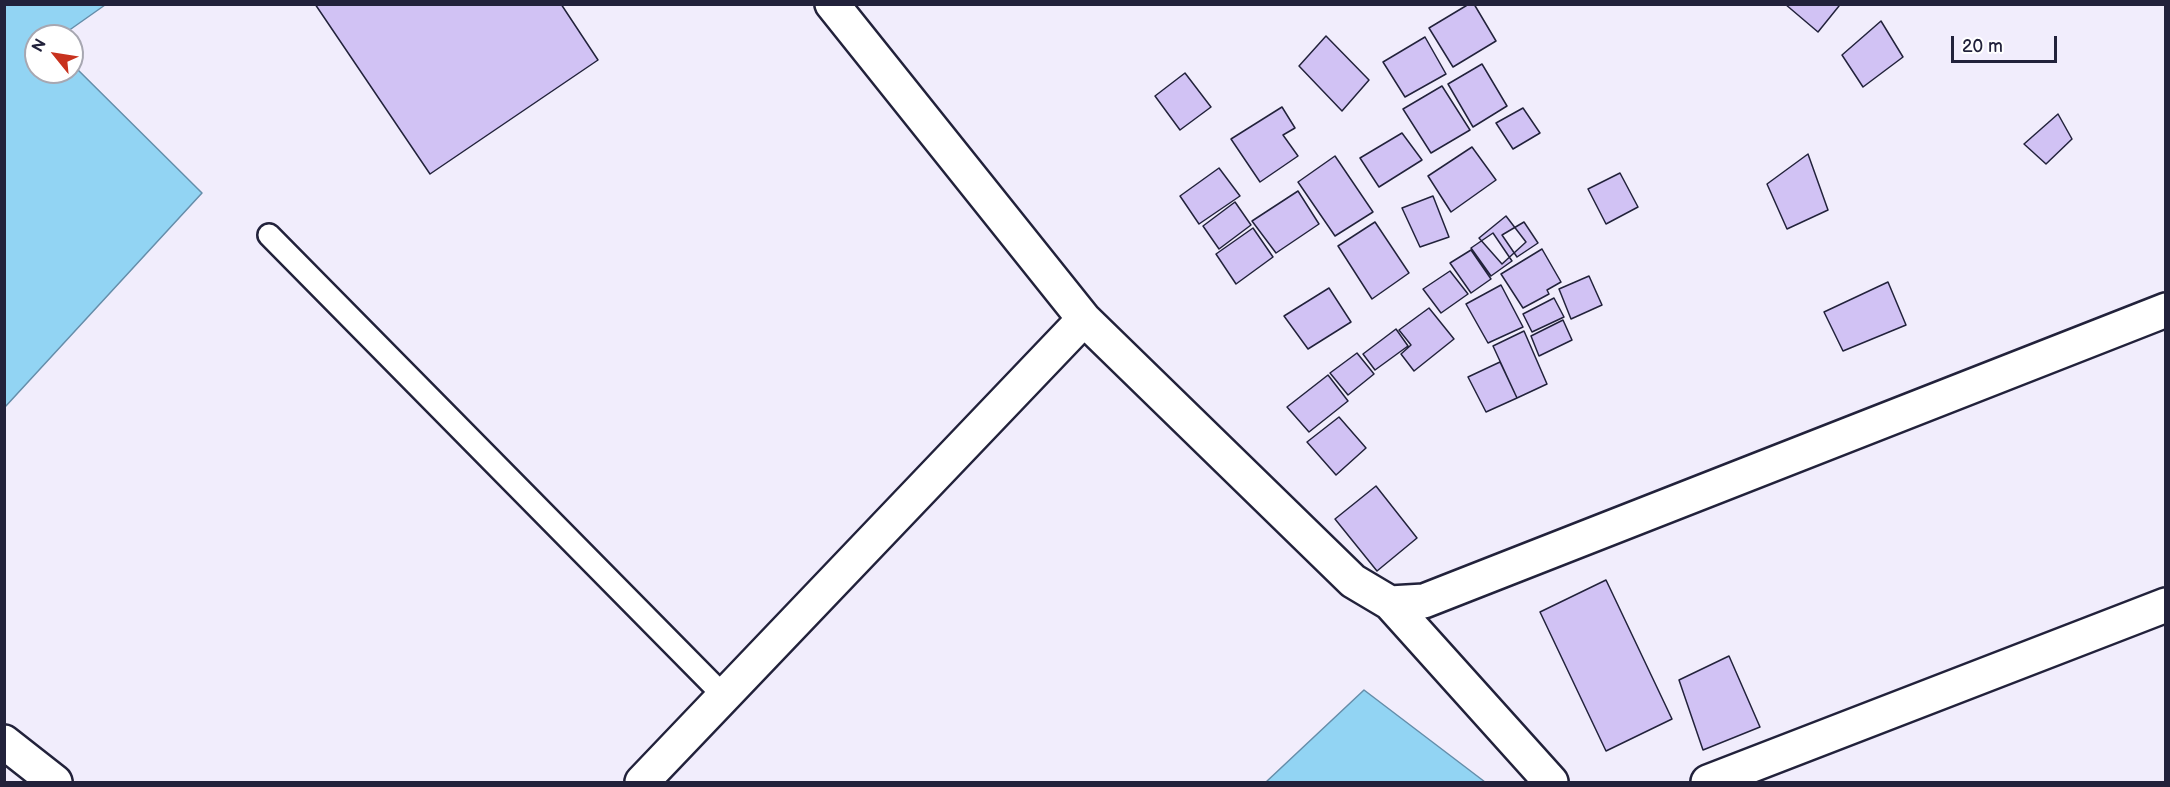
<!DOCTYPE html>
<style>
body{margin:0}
#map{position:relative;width:2170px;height:787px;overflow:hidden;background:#f1edfc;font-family:"Balsamiq Sans",sans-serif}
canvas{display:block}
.frame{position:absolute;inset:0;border:6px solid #22223b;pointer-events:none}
.north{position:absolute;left:24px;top:24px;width:60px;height:60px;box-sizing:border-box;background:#fff;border:2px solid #a7a7b1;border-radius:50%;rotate:300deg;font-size:16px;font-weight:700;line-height:24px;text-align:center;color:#22223b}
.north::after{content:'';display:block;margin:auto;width:21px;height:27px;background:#c8321e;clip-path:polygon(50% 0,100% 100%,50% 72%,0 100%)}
.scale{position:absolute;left:1951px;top:36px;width:106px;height:27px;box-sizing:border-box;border:3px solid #22223b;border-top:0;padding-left:8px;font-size:18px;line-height:21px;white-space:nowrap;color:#22223b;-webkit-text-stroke:4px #fff;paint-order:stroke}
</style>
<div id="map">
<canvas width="2170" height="787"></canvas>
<div class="frame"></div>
<div class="north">N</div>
<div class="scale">20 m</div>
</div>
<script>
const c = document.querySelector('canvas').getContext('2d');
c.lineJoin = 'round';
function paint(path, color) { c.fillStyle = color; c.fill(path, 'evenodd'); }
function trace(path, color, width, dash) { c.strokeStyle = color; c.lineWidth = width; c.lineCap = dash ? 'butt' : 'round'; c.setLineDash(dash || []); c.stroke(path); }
const water = new Path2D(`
 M5,4L105,5L61,36H36V72H72V64L202,193L5,407Z
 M1364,690L1485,782H1266Z`);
paint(water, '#92d4f3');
trace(water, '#658da9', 1.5);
const building = new Path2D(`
 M315,4H561L598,60L430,174Z
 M1469,4H1474L1496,41L1453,67L1429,28Z
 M1785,4H1837L1839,6L1818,32Z
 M1881,21L1903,57L1863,87L1842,55Z
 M1326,36L1369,80L1342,111L1299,66Z
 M1425,37L1446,74L1405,97L1383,62Z
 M1482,64L1507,106L1473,127L1448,84Z
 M1185,73L1211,107L1180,130L1155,96Z
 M1442,86L1470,130L1431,153L1403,109Z
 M1282,107L1295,128L1283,135L1298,156L1260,182L1231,139Z
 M1523,108L1540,133L1513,149L1496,123Z
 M2058,114L2072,139L2046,164L2024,144Z
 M1402,133L1422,160L1379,187L1360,158Z
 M1472,147L1496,180L1451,212L1428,176Z
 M1808,154L1828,210L1787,229L1767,184Z
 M1335,156L1373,212L1335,236L1298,182Z
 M1219,168L1240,196L1199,224L1180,196Z
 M1620,173L1638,207L1606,224L1588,189Z
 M1298,191L1319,224L1276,253L1252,221Z
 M1433,196L1449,237L1420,247L1402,208Z
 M1235,202L1251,225L1219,249L1203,226Z
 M1506,216L1526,242L1502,264L1479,238Z
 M1375,222L1409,273L1372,299L1338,246Z
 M1524,222L1538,243L1517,257L1502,235Z
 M1253,228L1273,257L1236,284L1216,254Z
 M1493,233L1512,261L1491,276L1471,248Z
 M1542,249L1561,282L1547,290L1549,294L1523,308L1501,274Z
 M1471,250L1491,279L1471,293L1450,263Z
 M1450,271L1468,294L1441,313L1423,289Z
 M1589,276L1602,305L1571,319L1559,289Z
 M1888,282L1906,325L1843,351L1824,312Z
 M1501,285L1523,327L1488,343L1466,304Z
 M1329,288L1351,322L1308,349L1284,316Z
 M1554,298L1564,317L1532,332L1523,314Z
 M1429,308L1454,339L1414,371L1401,354L1411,345L1399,330Z
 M1563,320L1572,340L1539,356L1531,336Z
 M1396,329L1408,346L1375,370L1363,354Z
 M1524,331L1547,384L1517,398L1493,346Z
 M1357,353L1374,374L1348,395L1330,373Z
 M1500,362L1517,398L1486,412L1468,377Z
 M1328,375L1348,401L1309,432L1287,407Z
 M1339,417L1366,448L1336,475L1307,442Z
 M1376,486L1417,538L1377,571L1335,519Z
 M1606,580L1672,719L1606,751L1540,612Z
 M1729,656L1760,727L1703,750L1679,680Z`);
paint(building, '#d1c2f4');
trace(building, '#22223b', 1.5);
const service = new Path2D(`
 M269,235L724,696`);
const minor = new Path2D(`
 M832,4L1084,319L1353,581L1390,603L1424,601L2166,310
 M1390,603L1551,782
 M4,742L55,782
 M642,782L1084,319
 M1708,782L2166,605`);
trace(service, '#22223b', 26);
trace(minor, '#22223b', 38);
trace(service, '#fff', 21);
trace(minor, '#fff', 33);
</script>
